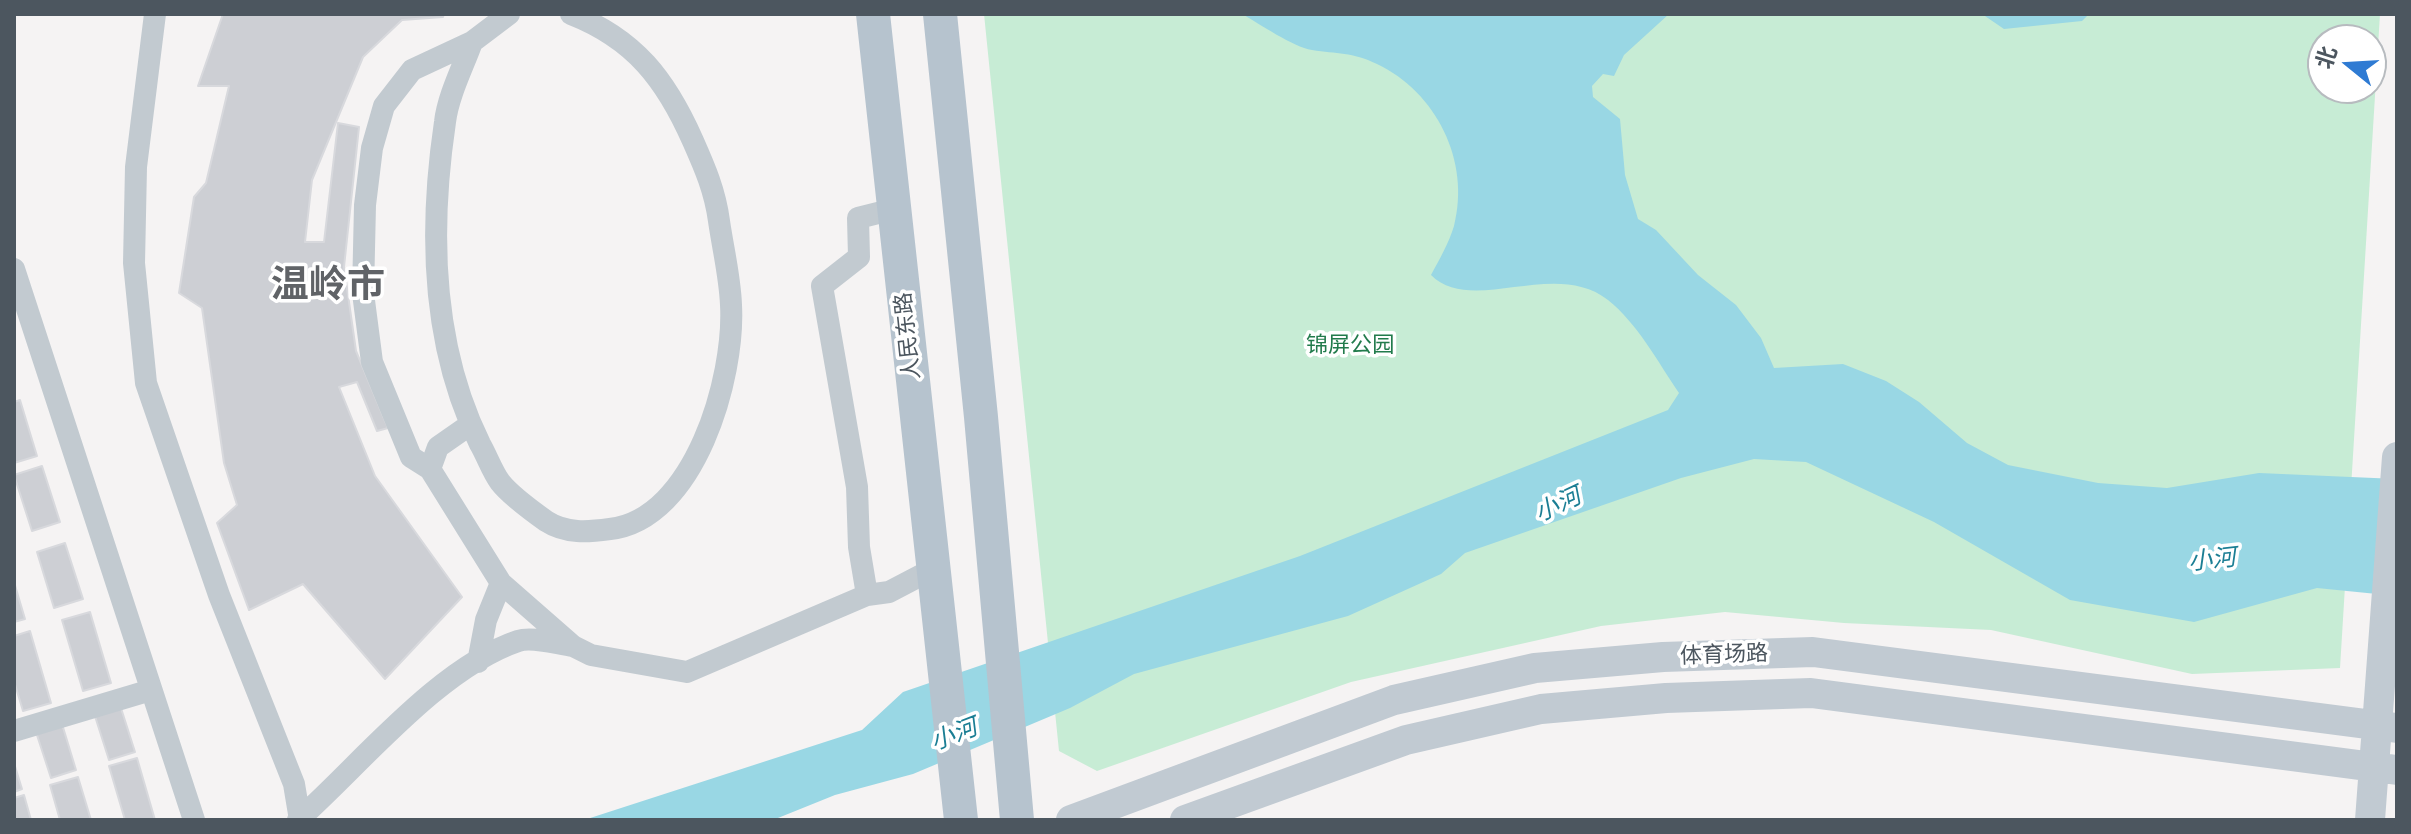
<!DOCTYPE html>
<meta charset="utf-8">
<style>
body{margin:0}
#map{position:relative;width:2411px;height:834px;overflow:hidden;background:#f5f3f3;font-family:Quicksand,"Noto Sans SC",sans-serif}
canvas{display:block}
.frame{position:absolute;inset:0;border:16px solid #4c565f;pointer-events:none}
.north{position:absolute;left:2307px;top:24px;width:80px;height:80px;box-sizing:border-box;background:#fff;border:2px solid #b7bbbf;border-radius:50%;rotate:288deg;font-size:22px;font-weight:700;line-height:32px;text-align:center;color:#4c565f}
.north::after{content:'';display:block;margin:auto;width:28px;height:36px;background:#2f7bd3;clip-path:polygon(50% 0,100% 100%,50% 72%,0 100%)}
</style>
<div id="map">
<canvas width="2411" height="834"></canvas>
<div class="frame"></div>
<div class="north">北</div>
</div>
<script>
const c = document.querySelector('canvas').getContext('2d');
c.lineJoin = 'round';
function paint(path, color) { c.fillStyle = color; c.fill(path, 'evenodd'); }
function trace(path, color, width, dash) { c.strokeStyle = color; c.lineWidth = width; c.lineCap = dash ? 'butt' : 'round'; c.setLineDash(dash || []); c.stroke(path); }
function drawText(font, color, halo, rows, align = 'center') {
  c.font = font + ' Quicksand,"Noto Sans SC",sans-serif'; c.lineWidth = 7; c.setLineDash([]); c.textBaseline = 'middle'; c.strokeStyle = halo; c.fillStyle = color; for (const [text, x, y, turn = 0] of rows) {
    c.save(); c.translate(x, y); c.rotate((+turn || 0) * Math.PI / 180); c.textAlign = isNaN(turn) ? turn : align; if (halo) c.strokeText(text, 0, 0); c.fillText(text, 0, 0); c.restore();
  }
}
paint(new Path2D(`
 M984,14H2380L2340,668L2192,674L1991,630L1844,623L1725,612L1601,626L1351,682L1097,771L1059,751ZM2323,40H2371V88H2323Z`), '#c7ecd5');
paint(new Path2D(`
 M1242,14H1669L1624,55L1614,76L1603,74L1592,86L1593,97L1620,119L1625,175L1638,219L1656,230L1698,275L1736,305L1761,338L1774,368L1843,364L1886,381L1919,402L1967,443L2008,465L2098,483L2167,488L2259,473L2397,479V596L2317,588L2194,622L2070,600L1934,522L1806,462L1754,459L1681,478L1465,553L1441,574L1348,616L1134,674L1070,708L913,774L835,795L773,820H584L862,730L903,692L1300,556L1668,410L1679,393C1658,362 1637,323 1608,300C1554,258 1472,316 1431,275C1439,260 1449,243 1454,226C1471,161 1436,92 1377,64C1352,52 1337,54 1312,50C1293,47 1260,24 1242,14Z
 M1982,14H2089L2082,21L2004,29Z`), '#99d7e4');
const building = new Path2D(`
 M223,14H444L443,17L402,20L363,57L312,180L305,242H324L338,123L359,127L344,267L356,351L388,428L377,431L357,382L339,387L375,476L462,597L385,679L303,584L249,610L217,523L237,505L224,463L202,308L179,293L194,197L206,183L229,86H198Z
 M20,400L37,456L14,463V402Z
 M42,466L60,522L32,531L14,475Z
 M65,543L83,599L54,608L37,552Z
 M14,582L25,619L14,622Z
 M90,612L111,683L83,691L62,620Z
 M30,631L51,703L23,711L14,681V636Z
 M120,705L135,752L109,760L94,713Z
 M62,724L76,770L51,778L36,732Z
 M137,758L155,820H125L109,766Z
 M14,763L22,789L14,792Z
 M78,777L91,820H60L50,785Z
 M24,795L31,820H14V798Z`);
paint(building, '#cdcfd4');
trace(building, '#d8d9dd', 2);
trace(new Path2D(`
 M155,14L136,167L134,263L146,383L219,595L294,784L300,820
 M472,42C463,67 448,96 445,122C429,230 431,345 480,444C487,456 492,471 500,482C510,495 532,511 546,521C566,534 588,532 610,529C695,519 735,377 731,305C730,277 723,249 719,221C715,191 705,168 693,141C666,80 635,39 571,14
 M14,269L194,820
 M471,424L438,447L430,469L501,583L573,646L591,655L687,672L867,595L889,592L933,569
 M430,469L411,457L372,362L363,293L365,205L372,148L384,106L412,70L472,42L509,14
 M867,595L859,547L857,487L822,286L859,257L858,218L894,209
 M478,662L486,620L501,583
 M14,731L151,690
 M298,820C360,765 438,668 518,641C532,636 557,644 573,646`), '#c2cad0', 22);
trace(new Path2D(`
 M1071,820L1394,700L1535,668L1663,657L1813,652L2397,728
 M1185,820L1406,740L1541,709L1666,698L1811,693L2397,770
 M2370,820L2397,457`), '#c1cad2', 30);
trace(new Path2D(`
 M873,14L961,820
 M940,14L981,417L1017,820`), '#b6c3ce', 34);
drawText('22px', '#4c565f', '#fff', [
 ["人民东路",908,336,-96],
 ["体育场路",1724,655,-2]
]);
drawText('22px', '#227b4c', '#fff', [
 ["锦屏公园",1350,345]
]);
drawText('italic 24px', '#1b7e94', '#fff', [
 ["小河",1558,505,-25],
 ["小河",2212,560,-6],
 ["小河",954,735,-21]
]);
drawText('bold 38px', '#606367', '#fff', [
 ["温岭市",328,286]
]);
</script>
